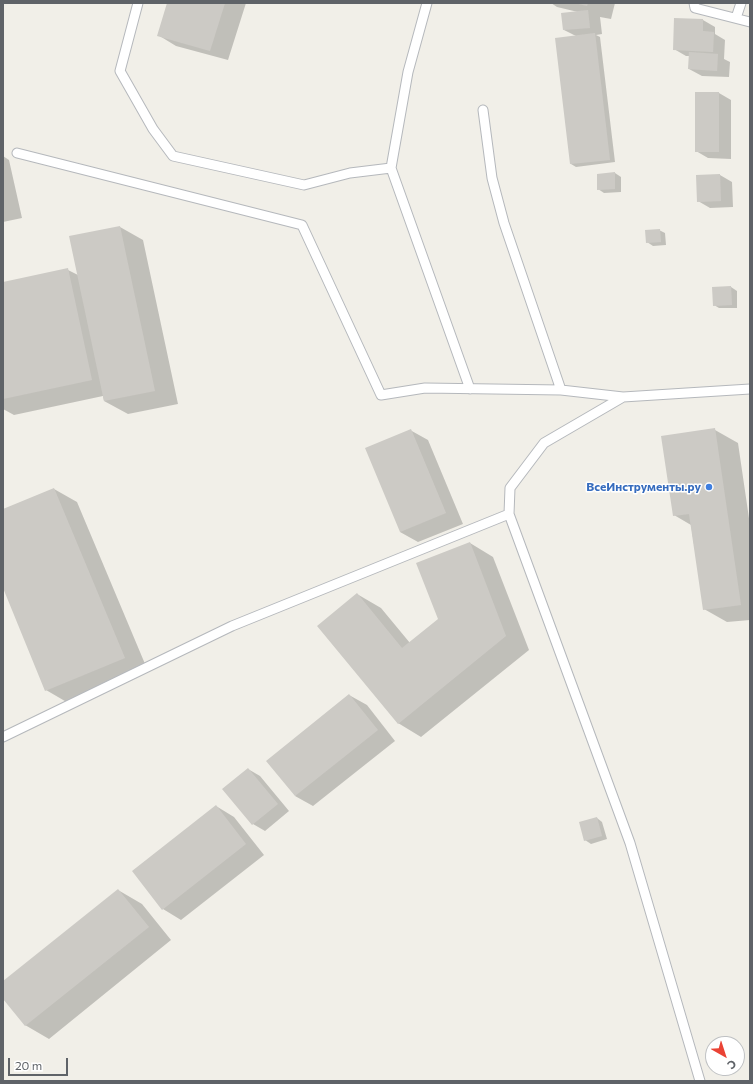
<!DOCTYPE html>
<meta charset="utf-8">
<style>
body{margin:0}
#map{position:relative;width:753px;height:1084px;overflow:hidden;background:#f1efe8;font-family:Commissioner,sans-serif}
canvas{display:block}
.frame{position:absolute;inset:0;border:4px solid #5f6368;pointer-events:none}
.north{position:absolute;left:705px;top:1036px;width:40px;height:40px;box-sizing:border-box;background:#fff;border:1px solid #bfc1c3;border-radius:50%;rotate:141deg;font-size:11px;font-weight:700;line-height:16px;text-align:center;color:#5f6368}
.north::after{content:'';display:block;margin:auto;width:14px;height:18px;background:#ea4335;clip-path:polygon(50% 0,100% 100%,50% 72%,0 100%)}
.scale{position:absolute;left:8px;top:1058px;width:60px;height:18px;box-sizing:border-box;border:2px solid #5f6368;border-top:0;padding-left:5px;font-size:12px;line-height:14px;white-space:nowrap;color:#5f6368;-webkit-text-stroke:3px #fff;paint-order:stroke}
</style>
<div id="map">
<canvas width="753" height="1084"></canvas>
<div class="frame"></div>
<div class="north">С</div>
<div class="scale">20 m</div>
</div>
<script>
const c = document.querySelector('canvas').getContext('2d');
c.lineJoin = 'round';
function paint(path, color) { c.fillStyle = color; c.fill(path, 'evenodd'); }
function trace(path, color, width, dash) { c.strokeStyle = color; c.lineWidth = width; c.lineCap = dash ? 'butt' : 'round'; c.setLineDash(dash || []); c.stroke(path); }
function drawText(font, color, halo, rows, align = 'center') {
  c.font = font + ' Commissioner,sans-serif'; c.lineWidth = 3; c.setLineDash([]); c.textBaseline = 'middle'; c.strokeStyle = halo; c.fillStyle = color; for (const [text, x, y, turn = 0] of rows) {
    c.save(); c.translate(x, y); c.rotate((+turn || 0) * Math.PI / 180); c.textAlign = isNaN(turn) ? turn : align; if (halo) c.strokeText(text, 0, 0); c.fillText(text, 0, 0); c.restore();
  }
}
paint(new Path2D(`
 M168,3H246L228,60L176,46L158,35Z
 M551,3H615L611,19L600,17L602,34L596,35L600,37L615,162L576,167L571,164L576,36L564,30L578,12L557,7Z
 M675,19L703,20L715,27V34L725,40L724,59L730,62L729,77L702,76L689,69L690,56H686L674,49Z
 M696,93H719L731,100V159L708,158L696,151Z
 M3,156L9,160L22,218L3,222Z
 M615,173L621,177V192L604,193L598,189Z
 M720,175L732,182L733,207L710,208L698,201Z
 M120,227L143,240L178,404L128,414L104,401L103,396L14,415L3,409V283L68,270L78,275Z
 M659,230L665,233L666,245L653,246L647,242Z
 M731,287L737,291V308H719L714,305L713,288Z
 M410,430L428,440L463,524L418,542L400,532Z
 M715,430L738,443L750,525V620L727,622L704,609L691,525L674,515Z
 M54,489L77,502L148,671L70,704L46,690L3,585V510Z
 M470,543L493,557L529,650L421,737L398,723L357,594L381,608L410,643L439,620Z
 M349,695L367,705L395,741L313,806L295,796Z
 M248,769L260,776L289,811L265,831L253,824Z
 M216,806L234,817L264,855L181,920L163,909L133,871Z
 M597,818L602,822L607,839L591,844L585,840Z
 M118,890L142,904L171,940L49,1039L25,1025L3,997V983Z`), '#0003');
paint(new Path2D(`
 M167,3H225L210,51L157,36Z
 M575,3H588L587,6Z
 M588,10L590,28L563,30L561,13Z
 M674,18L703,19V31L714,32L713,52L673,50Z
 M595,33L610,160L570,164L555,38Z
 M689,52L718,54L717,71L688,69Z
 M695,92H719V152H695Z
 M615,172V189L597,190V174Z
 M720,174L721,201L697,202L696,175Z
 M120,226L155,391L104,401L69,236Z
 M660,229L661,242L646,243L645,230Z
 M68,268L92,380L3,399V282Z
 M731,286L732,305L713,306L712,287Z
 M715,428L741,605L703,610L689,514L673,516L661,436Z
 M411,429L446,513L400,532L365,448Z
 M54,488L125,658L45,691L3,588V509Z
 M470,542L506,636L398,724L317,626L357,593L402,648L438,619L416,563Z
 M349,694L378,730L295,796L266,761Z
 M248,768L278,804L252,825L222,789Z
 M216,805L246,844L162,910L132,871Z
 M597,817L602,836L584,841L579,822Z
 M118,889L149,927L25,1026L3,999V981Z`), '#cccac5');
const lane = new Path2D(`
 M138,3L120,71L153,129L173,156L304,185L350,173L391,168L470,389
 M694,3L695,8L750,22
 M736,18L741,3
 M483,110L492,178L504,223L561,390
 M17,153L302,225L381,395L425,388L561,390L623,397L750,389
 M391,168L408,72L427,3
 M623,397L544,443L510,488L509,514L630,843L700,1081
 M3,737L232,626L509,514`);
trace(lane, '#b5b8bc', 11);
trace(lane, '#fff', 9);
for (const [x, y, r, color] of [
 [709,487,4,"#3f7fe0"]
]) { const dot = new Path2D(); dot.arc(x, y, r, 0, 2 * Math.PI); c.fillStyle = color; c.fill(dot); trace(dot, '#fff', 1.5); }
drawText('bold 12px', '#366cbe', '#fff', [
 ["ВсеИнструменты.ру",701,487]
], 'right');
</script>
